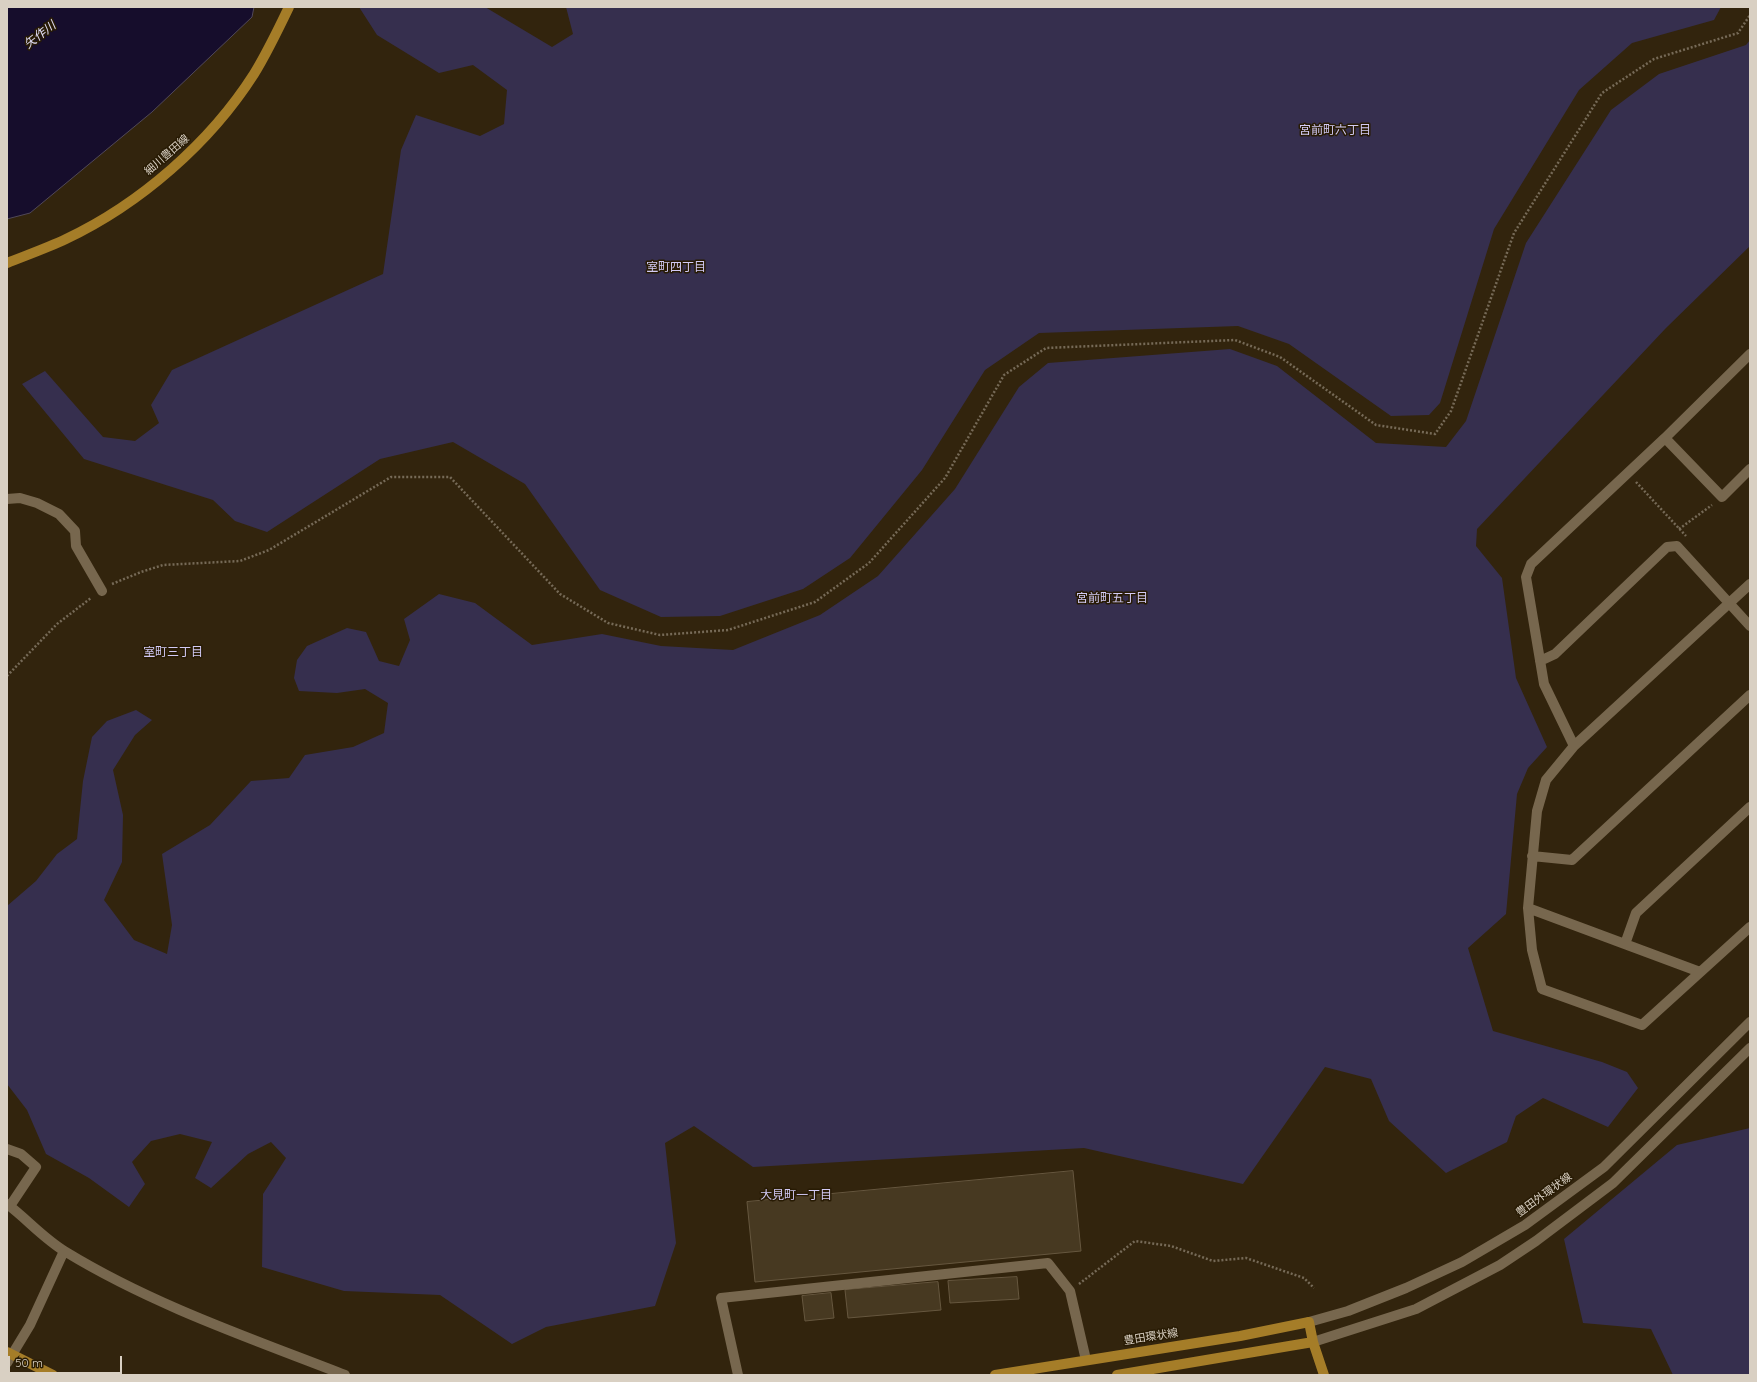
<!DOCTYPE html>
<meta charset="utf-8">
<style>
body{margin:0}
#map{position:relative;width:1757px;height:1382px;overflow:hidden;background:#32240d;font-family:Quicksand,sans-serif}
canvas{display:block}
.frame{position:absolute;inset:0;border:8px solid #d9d0c3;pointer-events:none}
.scale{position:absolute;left:8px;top:1356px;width:114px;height:18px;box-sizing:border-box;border:2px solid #d9d0c3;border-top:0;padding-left:5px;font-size:12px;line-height:14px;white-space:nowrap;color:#d9d0c3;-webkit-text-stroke:3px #281b04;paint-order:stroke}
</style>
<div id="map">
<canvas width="1757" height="1382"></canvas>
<div class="frame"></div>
<div class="scale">50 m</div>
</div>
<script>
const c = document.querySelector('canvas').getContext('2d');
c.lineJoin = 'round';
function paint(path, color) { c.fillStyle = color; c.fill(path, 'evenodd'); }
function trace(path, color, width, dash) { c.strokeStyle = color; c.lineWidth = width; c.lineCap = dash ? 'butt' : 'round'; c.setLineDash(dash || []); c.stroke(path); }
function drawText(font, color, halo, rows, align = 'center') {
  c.font = font + ' Quicksand,"Noto Sans JP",sans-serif'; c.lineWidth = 3; c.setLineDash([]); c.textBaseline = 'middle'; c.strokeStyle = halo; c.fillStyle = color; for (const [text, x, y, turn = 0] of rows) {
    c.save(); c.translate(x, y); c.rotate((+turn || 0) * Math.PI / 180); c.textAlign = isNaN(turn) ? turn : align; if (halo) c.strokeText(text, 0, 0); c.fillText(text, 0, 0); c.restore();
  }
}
paint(new Path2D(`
 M359,7H485L552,47L573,34L566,7H1721L1714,20L1632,43L1579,90L1494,229L1440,403L1429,415L1391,416L1289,344L1238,326L1039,333L985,370L922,470L850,558L803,589L720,616L661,617L600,590L525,484L453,442L380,459L267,532L235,521L213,500L84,459L22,384L45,371L103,437L135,441L159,423L151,405L172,370L383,274L401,150L416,115L480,136L504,124L507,90L473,65L439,73L377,35Z
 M1750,40V246L1666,328L1477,529L1476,546L1502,578L1516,678L1547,747L1528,768L1517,794L1506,914L1468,948L1493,1031L1602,1062L1627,1072L1638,1088L1608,1127L1543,1098L1516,1116L1507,1142L1446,1173L1389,1121L1371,1079L1325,1067L1243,1184L1084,1148L753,1167L694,1126L665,1143L676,1243L655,1306L546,1327L512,1344L440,1295L344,1291L262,1267L263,1194L286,1158L271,1142L248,1154L211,1188L195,1178L212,1142L180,1134L151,1141L132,1162L145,1184L129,1207L89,1178L46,1154L27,1110L7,1084V906L36,881L57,854L77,839L83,781L92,737L107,721L136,710L152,720L135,735L113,770L123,815L122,862L104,900L134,940L167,954L172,925L162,854L210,825L251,781L289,778L305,755L353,747L384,733L388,703L365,689L337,693L299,691L294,678L297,660L307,646L347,628L366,632L379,661L399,666L410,640L404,619L439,594L475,603L532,645L602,634L661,646L733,650L820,615L878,576L955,489L1019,387L1048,363L1230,349L1277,366L1376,443L1446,447L1466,421L1526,243L1611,110L1659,74L1746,45Z
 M1750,1128V1375H1673L1651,1329L1583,1323L1564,1239L1677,1145Z`), '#362f4e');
const water = new Path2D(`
 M7,7H254L252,17L152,112L30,213L7,219Z`);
paint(water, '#160d2c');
trace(water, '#504859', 1);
const building = new Path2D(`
 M1073,1171L1081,1251L755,1282L747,1202Z
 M1017,1277L1019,1299L950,1303L948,1281Z
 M938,1282L941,1310L848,1318L845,1290Z
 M831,1293L834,1318L805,1321L802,1296Z`);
paint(building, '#473921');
trace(building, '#66573f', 1);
trace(new Path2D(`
 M1636,482L1686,536
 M1679,529L1712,505
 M112,584L141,572L163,565L240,561L269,550L391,477H450L560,594L608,623L660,635L728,630L815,602L869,563L945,478L1004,375L1046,348L1235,340L1280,357L1376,425L1435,434L1451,411L1514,233L1602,93L1654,59L1738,33L1750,15
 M7,676L57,624L91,598
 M1079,1284L1135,1241L1171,1246L1213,1261L1246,1258L1304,1278L1314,1288`), '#766a57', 2.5, [2, 2]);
trace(new Path2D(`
 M1665,438L1722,497L1750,469
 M7,499L20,498L37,503L59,514L75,531L76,546L102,591
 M1750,584L1574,746L1546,780L1537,811L1528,908L1532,950L1542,989L1642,1025L1750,927
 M1540,661L1555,654L1667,547L1677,546L1750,626
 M1574,746L1544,684L1526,577L1531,564L1665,438L1750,354
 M1532,856L1572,860L1750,695
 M1528,908L1700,972
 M1625,944L1636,913L1750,807
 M7,1149L21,1154L36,1167L10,1206
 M7,1204C27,1219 44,1239 66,1252C153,1305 250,1338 345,1375
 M1309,1322L1348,1311L1406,1288L1462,1262L1525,1225L1604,1167L1750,1022
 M1313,1342L1416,1309L1500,1265L1536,1241L1613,1183L1750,1048
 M7,1363L30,1325L64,1251
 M738,1375L721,1298L1048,1263L1070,1291L1086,1360`), '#77674e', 10);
trace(new Path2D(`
 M7,263C27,255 47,248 66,239C140,204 210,143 254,74C267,53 278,30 289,7
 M7,1352L53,1375
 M995,1375L1240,1336L1309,1322L1313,1342L1324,1375
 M1117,1375L1313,1342`), '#a57d28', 10);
drawText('11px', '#d9d0c3', '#281b04', [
 ["細川豊田線",167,155,-41],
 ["豊田外環状線",1544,1195,-36],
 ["豊田環状線",1151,1337,-9]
]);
drawText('italic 12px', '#e0dcf6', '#281b04', [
 ["矢作川",40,35,-38]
]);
drawText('12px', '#d2caf5', '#281b04', [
 ["宮前町六丁目",1335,130],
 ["室町四丁目",676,267],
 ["宮前町五丁目",1112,598],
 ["室町三丁目",173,652],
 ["大見町一丁目",796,1195]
]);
</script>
